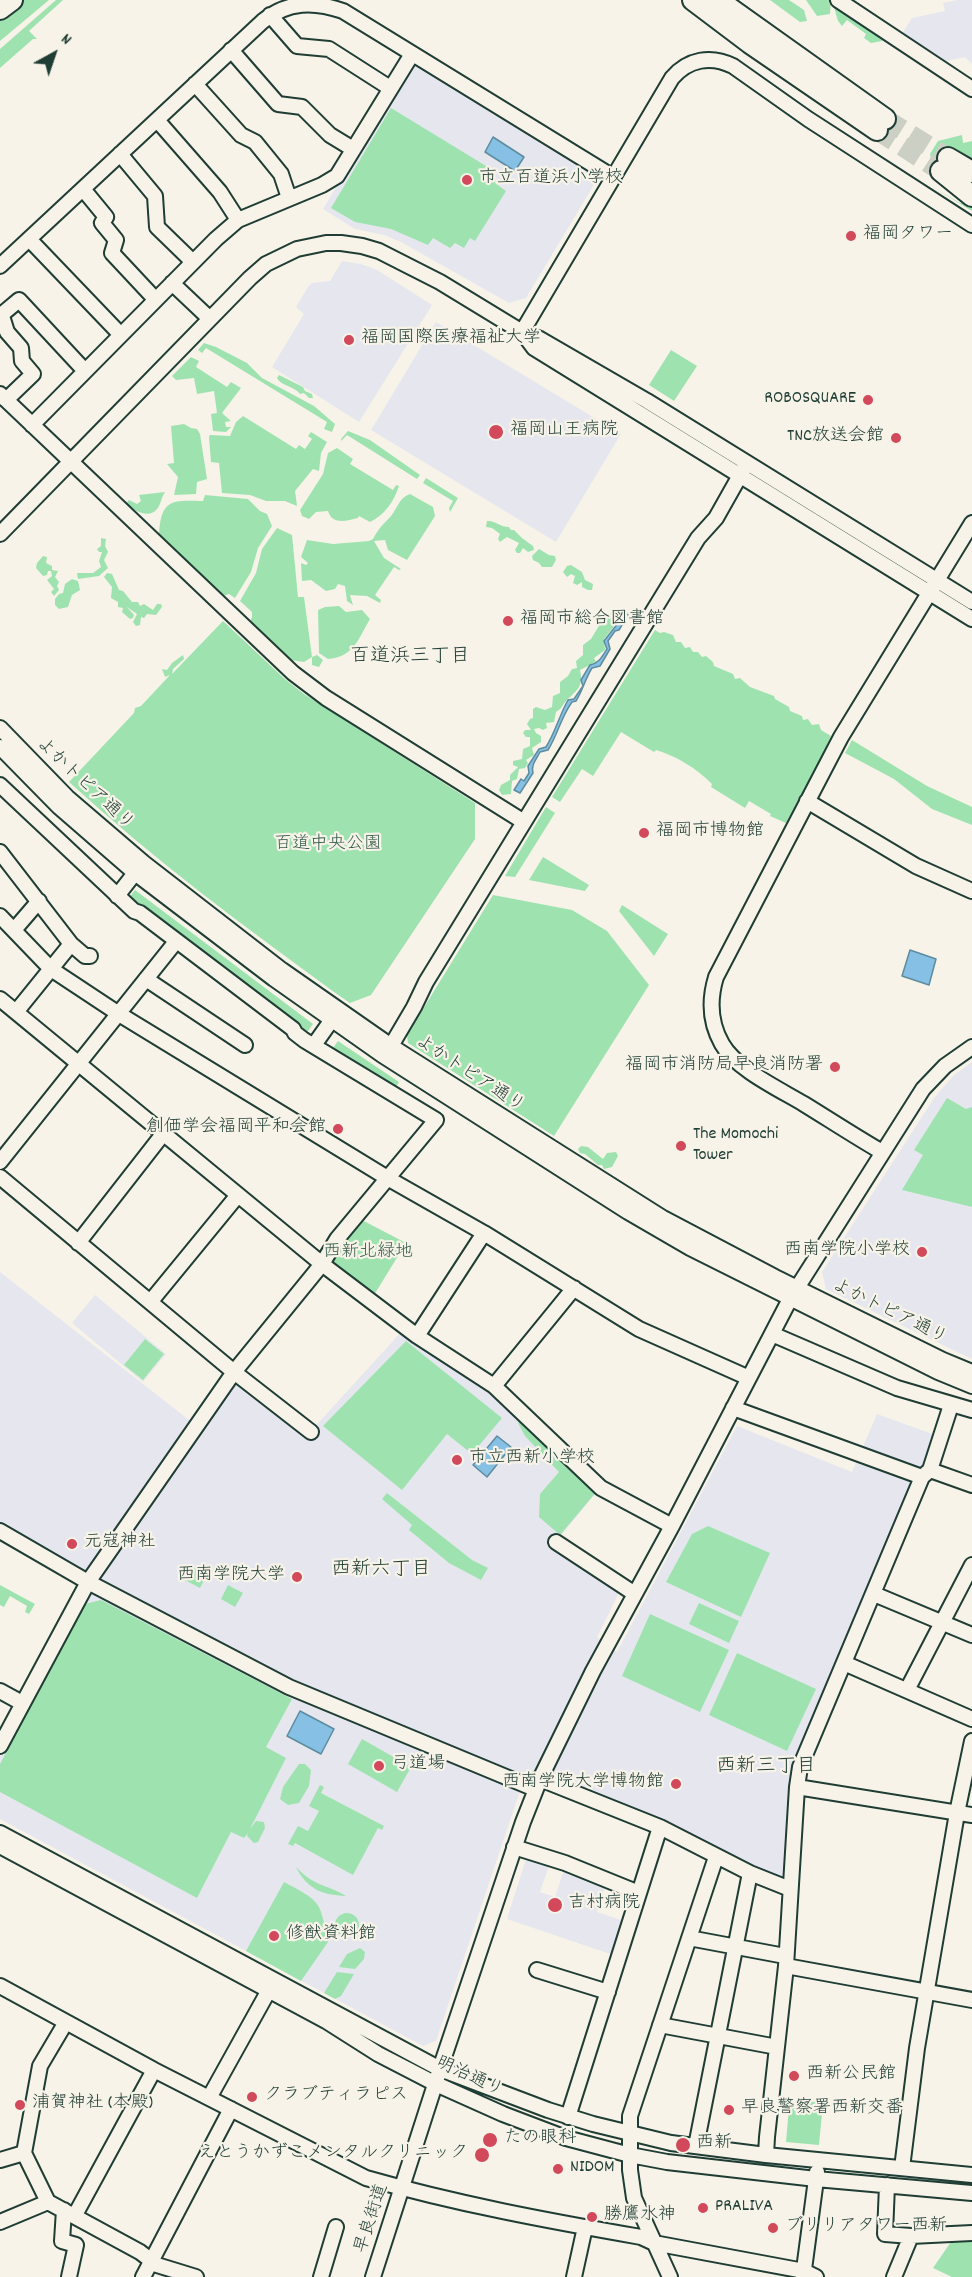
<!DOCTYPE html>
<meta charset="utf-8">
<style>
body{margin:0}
#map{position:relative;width:972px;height:2277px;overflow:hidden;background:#f7f3e8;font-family:Dekko,sans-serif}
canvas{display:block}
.north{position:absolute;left:24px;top:24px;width:60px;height:60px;-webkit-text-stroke:4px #f7f3e8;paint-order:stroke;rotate:40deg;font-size:16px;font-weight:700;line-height:24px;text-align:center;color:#1f3d34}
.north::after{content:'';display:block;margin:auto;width:21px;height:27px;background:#1f3d34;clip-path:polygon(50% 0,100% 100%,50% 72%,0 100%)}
</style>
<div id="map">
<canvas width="972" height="2277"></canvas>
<div class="north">N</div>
</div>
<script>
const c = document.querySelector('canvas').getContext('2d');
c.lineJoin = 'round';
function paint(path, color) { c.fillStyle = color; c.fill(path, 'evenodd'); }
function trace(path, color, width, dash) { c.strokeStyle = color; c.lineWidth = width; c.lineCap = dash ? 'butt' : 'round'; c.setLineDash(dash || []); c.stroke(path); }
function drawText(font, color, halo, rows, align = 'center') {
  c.font = font + ' Dekko,"Klee One",sans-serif'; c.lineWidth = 4.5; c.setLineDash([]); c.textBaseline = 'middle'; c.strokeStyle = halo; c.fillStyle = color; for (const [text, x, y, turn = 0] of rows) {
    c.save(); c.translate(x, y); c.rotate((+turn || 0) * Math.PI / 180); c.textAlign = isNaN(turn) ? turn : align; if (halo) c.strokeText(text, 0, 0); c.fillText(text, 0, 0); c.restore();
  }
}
paint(new Path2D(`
 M958,0H972V64L965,57L937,63L900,37L912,18L945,11L943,3Z
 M411,63L594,176L595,183L526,298L509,303L401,242L384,235L355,229L323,209Z
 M342,261L361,264L377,270L432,305L359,422L272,367L304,314L296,307L308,287L312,283L330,281Z
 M436,322L621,434L556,542L371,430Z
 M972,1062V1359L826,1289L822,1272L934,1098L954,1075Z
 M0,1272L198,1427L235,1376L309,1433L403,1330L492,1390L598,1490L556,1542L618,1588L619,1593L597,1637L617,1652L737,1426L852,1472L877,1414L938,1436L928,1467L916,1482L793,1766L789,1802L788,1882L557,1780L521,1777L293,1683L104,1585L0,1525Z
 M95,1295L166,1354L143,1382L72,1323Z
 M94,1589L517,1785L520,1791L436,2041L423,2046L0,1819V1756L89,1591Z
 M526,1859L549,1866L540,1892L555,1897L564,1870L606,1884L597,1912L627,1922L616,1956L507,1919Z`), '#e6e7ee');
paint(new Path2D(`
 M23,0H49L0,41V18Z
 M56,0H63L29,31L37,39H33L0,68V49Z
 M770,0H789L804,10L807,21L800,22Z
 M806,0H831L830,14L817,16Z
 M834,1L884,36L882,41L871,43L864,38L866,34L847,20L842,26L838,21L833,4Z
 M391,108L491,169L495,183L506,191L475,241L470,238L464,248L455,243L450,248L433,238L428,245L391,229L355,222L331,208Z
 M962,135L963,143L972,141V163L951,151L972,202V211L934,188L960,203L964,202L962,198L931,173L933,167L930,154L938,141Z
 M204,343L216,347L247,363L262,378L314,406L335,424L332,432L324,429L327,422L206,348L202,353L198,350Z
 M671,350L697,366L674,401L649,385Z
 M191,357L199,361L196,367L227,387L231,382L241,388L222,413L231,421L225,422L226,427H231L226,432L213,431L211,414L217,413L214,391L197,394L194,378L176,380L172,376Z
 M279,375L303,387L305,391L312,394L313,398H309L304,393L300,394C294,386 281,386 277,378Z
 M243,416L296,449L299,445L305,449L312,439L308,436L311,432L327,442L321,453L319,471L313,469L295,491L297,506L285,501H266L250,495L222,493L219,463L211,462L209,437L210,435L230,436L236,422Z
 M184,424L191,428L197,429L200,434L207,479L197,482L196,494L174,495L178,477L167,464L174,463L171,426Z
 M348,431L370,440L420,475L417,479L347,435L341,441V439Z
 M337,448L353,459L350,464L393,490L396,485L399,486C394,501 385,515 370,522L359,516L358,518C346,521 332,525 328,511L316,512L309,519L302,516L300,510L323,474L328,453Z
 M426,478L458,498L450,512L449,508L453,501L423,483Z
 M165,492C162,496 161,502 159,506C151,521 134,511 126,503L129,500L137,504L141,501L139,495Z
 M410,494L433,507L435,516L407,560L388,550L385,540L374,541L384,558L401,569L399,570L394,567L375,595L381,600L380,603L367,596L350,595L353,605L347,601L345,586L338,584L335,589L326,591L311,580L302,581L301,563L306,565L308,563L301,557L307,540L333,544L369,541L373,539C380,526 383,525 391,516C398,507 399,498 410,494Z
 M205,495L248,499L260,511L267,514L272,526L258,548L251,572L235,598L229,594L223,596L159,534C161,499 172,500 203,501Z
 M487,521C495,520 500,527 509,527L511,530H514L522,538L533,546L534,550L528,552L523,548L520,553H517L515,550L519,543L507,537L500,542L498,539L500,534L492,528L486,527Z
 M277,528L292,535L298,597H304L312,657L317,655L323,660L319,667L312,665V657L304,662L290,660L250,622L252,617V612L240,601L256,573L262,549Z
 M101,538L106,539L105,546L108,552L104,560L108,568L99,576L78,579L77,573H93L101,567L99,561L102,552H99L97,549L101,546Z
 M539,549L549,555L555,556L556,560L552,567H542L539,563L533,560L532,556Z
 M43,556L47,557L46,563L52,566V570L58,571L55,577L59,582L57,586L59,590L54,596L51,592L54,589L47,580L52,576L51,571H48L47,575L43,576L36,568L37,563Z
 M571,565L582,572L585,580L593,584L592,590H588L582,587V582L577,585L573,583L575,576L571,574L567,577L563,572L567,566Z
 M107,573L112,574L119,590L123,591L132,602H138L140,606L144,604L153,610L157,604H161L162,607L156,615L147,614L144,618L141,617L140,625L136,626L133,622L137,614L127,607L134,615L133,618L130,619L122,612L123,608L118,607V602L111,598L112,587L104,577Z
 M72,579L78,581L80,590L72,595L68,607L59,609L55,605V599L59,594L63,593L65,584Z
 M339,606L346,612L362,610L370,619C358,639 354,657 328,659L319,653L318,610L325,607Z
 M613,611L622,616L604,639L605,650L594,658L596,662L580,670C584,687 576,691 566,701C562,705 562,709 556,712L554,722L546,723L547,728L543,730L539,728L534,729L536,733L541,736V742L532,748L534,755L526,760L528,763L525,768L519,769L517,779L512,781L511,794L502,795L499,790L501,785L510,780V775L518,767L513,765V761L522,759L523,749L530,746V737H526L523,733L525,730H531L527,724L530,719L533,718V709L536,707L545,710L552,707L553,696L560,693V682L568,676L572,669L577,668L576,661L583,655V645L591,639L600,624Z
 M223,621L286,680L304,694L475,803V839L371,995L350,1003L334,992C242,925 152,858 69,782L134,713L135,708L141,706L170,675L165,677L162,669L167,670L172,663L183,655L184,659L173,669L172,674Z
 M655,630L660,633L664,632L673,635L676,642H681L685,648L690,647L693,652H698L702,657L706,656L713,662L714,666L733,674L735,679L740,678L750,687L774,696L775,699L789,707L790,711L802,716L803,720L808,719L812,725L819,724L821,730L831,736L817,767L786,823L770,816L771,814L749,801L745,808L711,787L712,784C696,768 678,757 656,750L654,752L621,732L593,776L582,769L560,802L552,797Z
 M852,740L927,786L972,807V825L932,809L894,779L845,753Z
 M546,807L555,813L515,877L505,876Z
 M543,857L589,885L585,891L529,880Z
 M135,890L313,1024L305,1035L128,899Z
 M493,895L572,910L607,931L649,985L554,1136L408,1043L407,1035Z
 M622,905L668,934L654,956L619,911Z
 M338,1041L399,1082L394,1090L333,1048Z
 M947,1098L966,1109L972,1107V1207L902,1190L923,1155L914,1150Z
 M581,1146L588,1147L603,1159L607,1153L616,1152L618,1156L612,1167L604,1169L602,1165H598L585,1154L580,1153L578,1149Z
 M360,1219L406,1243L374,1295L329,1264Z
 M145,1339L164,1354L143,1380L124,1365Z
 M406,1341L502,1418L472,1454L447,1434L402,1490L323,1426Z
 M523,1419L598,1490L560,1535L539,1517L540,1494L559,1472L525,1436L518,1423Z
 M387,1493L472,1560L488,1568L481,1580L449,1563L409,1530L412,1525L382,1499Z
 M708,1526L770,1553L741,1617L666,1582L692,1534Z
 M188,1564L207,1574L200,1588L181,1578Z
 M0,1585L35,1604L29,1614L25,1612L27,1606L10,1596L4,1607L0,1605Z
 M228,1585L243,1593L235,1607L221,1599Z
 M101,1600L292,1699L266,1747L286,1758L250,1829L256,1821L264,1822L265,1828L258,1842L254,1843L247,1836L248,1833L244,1838L231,1832L197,1898L0,1792V1764L85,1604Z
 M699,1603L739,1621L729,1643L689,1624Z
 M650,1614L729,1650L700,1712L622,1676Z
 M737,1653L816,1689L787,1751L709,1715Z
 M362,1739L411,1767L397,1792L348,1764Z
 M299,1764H305L311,1770L309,1786L299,1803L288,1805L280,1799L283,1787Z
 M320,1785L324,1787L321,1793L384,1826L382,1830L378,1828L353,1875L295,1843L293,1846L288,1844L298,1826L308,1831L319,1811L309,1806Z
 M296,1867C315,1887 324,1883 346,1896C322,1895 307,1889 296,1867Z
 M284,1882C321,1902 320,1900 328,1942L301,1981L246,1951Z
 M335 1925a12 12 0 1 1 24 0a12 12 0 1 1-24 0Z
 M360,1948L365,1952L364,1959L355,1969L339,1967L347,1954Z
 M337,1972L354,1974L341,1996L335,1999L324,1993Z
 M801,2100L823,2103L819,2145L786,2142L789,2107L798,2109Z
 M972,2235V2277H952L933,2268L955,2236Z`), '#9ee3af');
const water = new Path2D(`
 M493,137L524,157L515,171L485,152Z
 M626,613L628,615L619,630L615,631L608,641L610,649L600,666L592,668C585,679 583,690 576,701L572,702C561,717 558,734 548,750L540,752C536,760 531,764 533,773L520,793L514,790L521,779L524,781L529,773L528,766L539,749L546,747C556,731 559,716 568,700L574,699L583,686L581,680L590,665C599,663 602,657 607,649L604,641Z
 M910,950L936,959L929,985L902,976Z
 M497,1436L511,1447L487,1477L473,1465Z
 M300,1711L334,1729L321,1754L287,1736Z`);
paint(water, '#86c0e5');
trace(water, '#5d8c9e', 1.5);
trace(new Path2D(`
 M885,119L948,158
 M877,130L941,171`), '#cccfc4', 20, [20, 10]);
const minor = new Path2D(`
 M838,0L972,89
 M270,15L297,46L329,49L390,88
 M231,50L278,104L302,107L330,135L353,149
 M195,84L241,135L255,142L281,174L289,198
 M157,120L220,192L238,220
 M120,154L155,196L157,227L193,262
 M83,189L106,217L102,223L116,240L112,253L155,299
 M29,239L120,334
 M0,266L263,21C288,1 314,1 343,11L613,177
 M172,283L209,318
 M0,316L19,300L85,371
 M2,316L7,332L21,348L22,361L33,374L6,400
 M522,332L672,78C688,59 711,55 733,66L808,119L972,225
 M522,332L534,348L972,619
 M0,394L293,673L326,698L524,822
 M32,425L216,239L238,220L322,185L337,176L412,54
 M0,534L250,278L266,264L297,249L326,243H341L362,246L379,251L440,282L522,332L540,339L647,401L972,602
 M0,728L67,797L144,863L282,970L391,1046L663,1218L775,1277L943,1360L972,1372
 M0,747L59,807L135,873L274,979L382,1055L628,1212L690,1248L938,1372L972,1386
 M0,785L134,911L140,913L293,1029L295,1033L304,1040L436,1120L337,1239L322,1264L234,1372L88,1582L0,1746
 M807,801L916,866L972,891
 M0,852L71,944L85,956H90
 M117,896L135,873
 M0,916L51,969L119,1014L389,1179L484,1233L639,1329L749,1378
 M14,930L39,901
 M146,979L245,1045
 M0,999L322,1264L417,1336L494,1386L601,1488L672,1526
 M16,1012L71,944
 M314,1045L331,1021
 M391,1046L414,1007L426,982L698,538L716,518L747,463
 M882,1152C856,1137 830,1120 804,1104C779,1089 736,1069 722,1044C710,1023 709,1000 716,977L841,737L972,523
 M0,1162L174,944
 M0,1177L234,1372L311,1432
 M78,1243L163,1134
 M151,1301L238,1195
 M772,1334L897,1388L972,1410
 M417,1336L484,1233
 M494,1386L574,1288
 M733,1408L922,1477
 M930,1470L972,1485
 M0,1531L88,1582L289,1687L535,1789
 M556,1542L635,1594
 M874,1594L972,1635
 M844,1663L972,1719
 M907,1690L972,1565
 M0,1691L22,1703
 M540,1779L660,1827L750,1873L790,1889
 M797,1787L972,1815
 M0,1833L440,2069L548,2110L593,2124L671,2143L766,2155L972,2175
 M0,1846L326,2021L378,2054L436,2084L503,2114L566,2138L630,2155L667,2162L816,2179L972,2193
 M514,1847L565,1863L639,1893
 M689,1938L785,1956
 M786,1966L972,2000
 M537,1970L608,1992
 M0,1986L154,2070L366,2178C457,2204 549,2221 641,2237L654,2243L804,2271L816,2277
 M66,2022L40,2066L24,2153L48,2202L140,2252L157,2265L196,2277
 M660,2025L777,2047
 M209,2098L269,1990
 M568,2117L660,1827
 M696,2146L750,1873
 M766,2155L767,2137L786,1966L797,1787L800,1767L922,1477L930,1470L951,1405
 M0,2160L24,2153
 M902,2168L917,2048L957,1813L972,1741
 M887,2185L885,2234L911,2236
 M64,2210L62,2241L76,2245L69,2277
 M75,2215L154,2070
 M0,2222L48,2202
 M143,2277L231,2109
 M321,2277L336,2227
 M373,2277L440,2069L523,1822L540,1779L593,1671L672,1526L790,1299L923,1089L945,1066L972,1047
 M574,2277L585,2227
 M670,2277L634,2198L630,2170V2116L716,1857
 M803,2277L817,2172
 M894,2277L911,2236L972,2233`);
const highway = new Path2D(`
 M693,0L750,43L877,130
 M718,0L885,119
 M0,9L12,0
 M948,158L972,172
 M941,171L972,196`);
trace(minor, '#1f3d34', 18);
trace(highway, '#1f3d34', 24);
trace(minor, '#f7f3e8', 14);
trace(highway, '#f7f3e8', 20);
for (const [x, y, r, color] of [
 [467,180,6,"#d1495b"],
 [851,236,6,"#d1495b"],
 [349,340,6,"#d1495b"],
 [868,400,6,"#d1495b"],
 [496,432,8,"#d1495b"],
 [896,438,6,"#d1495b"],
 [508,621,6,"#d1495b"],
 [644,833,6,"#d1495b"],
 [835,1067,6,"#d1495b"],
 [338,1129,6,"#d1495b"],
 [681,1146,6,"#d1495b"],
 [922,1252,6,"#d1495b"],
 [457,1460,6,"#d1495b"],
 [72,1544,6,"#d1495b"],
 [297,1577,6,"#d1495b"],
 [379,1766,6,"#d1495b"],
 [676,1784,6,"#d1495b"],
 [555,1905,8,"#d1495b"],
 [274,1936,6,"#d1495b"],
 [794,2076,6,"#d1495b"],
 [252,2097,6,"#d1495b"],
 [20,2105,6,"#d1495b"],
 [729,2110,6,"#d1495b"],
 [490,2140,8,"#d1495b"],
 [683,2145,8,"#d1495b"],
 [482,2155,8,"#d1495b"],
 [558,2169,6,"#d1495b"],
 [703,2208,6,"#d1495b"],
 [592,2217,6,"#d1495b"],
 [773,2228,6,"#d1495b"]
]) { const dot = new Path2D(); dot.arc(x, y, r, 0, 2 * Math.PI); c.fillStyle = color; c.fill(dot); trace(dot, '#f7f3e8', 2); }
drawText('18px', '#1f3d34', '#f7f3e8', [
 ["市立百道浜小学校",479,180],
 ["福岡タワー",863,236],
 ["福岡国際医療福祉大学",361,340],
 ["ROBOSQUARE",856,400,"right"],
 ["福岡山王病院",510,432],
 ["TNC放送会館",884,438,"right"],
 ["福岡市総合図書館",520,621],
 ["福岡市博物館",656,833],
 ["福岡市消防局早良消防署",823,1067,"right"],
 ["創価学会福岡平和会館",326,1129,"right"],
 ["The Momochi",693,1136],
 ["Tower",693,1157],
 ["西南学院小学校",910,1252,"right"],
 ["市立西新小学校",469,1460],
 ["元寇神社",84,1544],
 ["西南学院大学",285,1577,"right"],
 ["弓道場",391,1766],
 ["西南学院大学博物館",664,1784,"right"],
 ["吉村病院",568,1905],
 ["修猷資料館",286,1936],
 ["西新公民館",806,2076],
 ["クラブティラピス",264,2097],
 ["浦賀神社 (本殿)",32,2105],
 ["早良警察署西新交番",741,2110],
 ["たの眼科",504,2140],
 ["西新",696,2145],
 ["えとうかずこメンタルクリニック",468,2155,"right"],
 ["NIDOM",570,2169],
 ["PRALIVA",715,2208],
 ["勝鷹水神",604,2217],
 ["ブリリアタワー西新",785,2228]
], 'left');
drawText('18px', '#1f3d34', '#f7f3e8', [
 ["よかトピア通り",84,785,43],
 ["よかトピア通り",469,1075,33],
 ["よかトピア通り",889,1313,26],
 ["明治通り",469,2078,25],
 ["早良街道",373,2219,-72]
]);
drawText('18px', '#385e4d', '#f7f3e8', [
 ["百道中央公園",328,846],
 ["西新北緑地",368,1254]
]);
drawText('20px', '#1f3d34', '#f7f3e8', [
 ["百道浜三丁目",410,658],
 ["西新六丁目",381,1571],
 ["西新三丁目",766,1768]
]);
</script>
